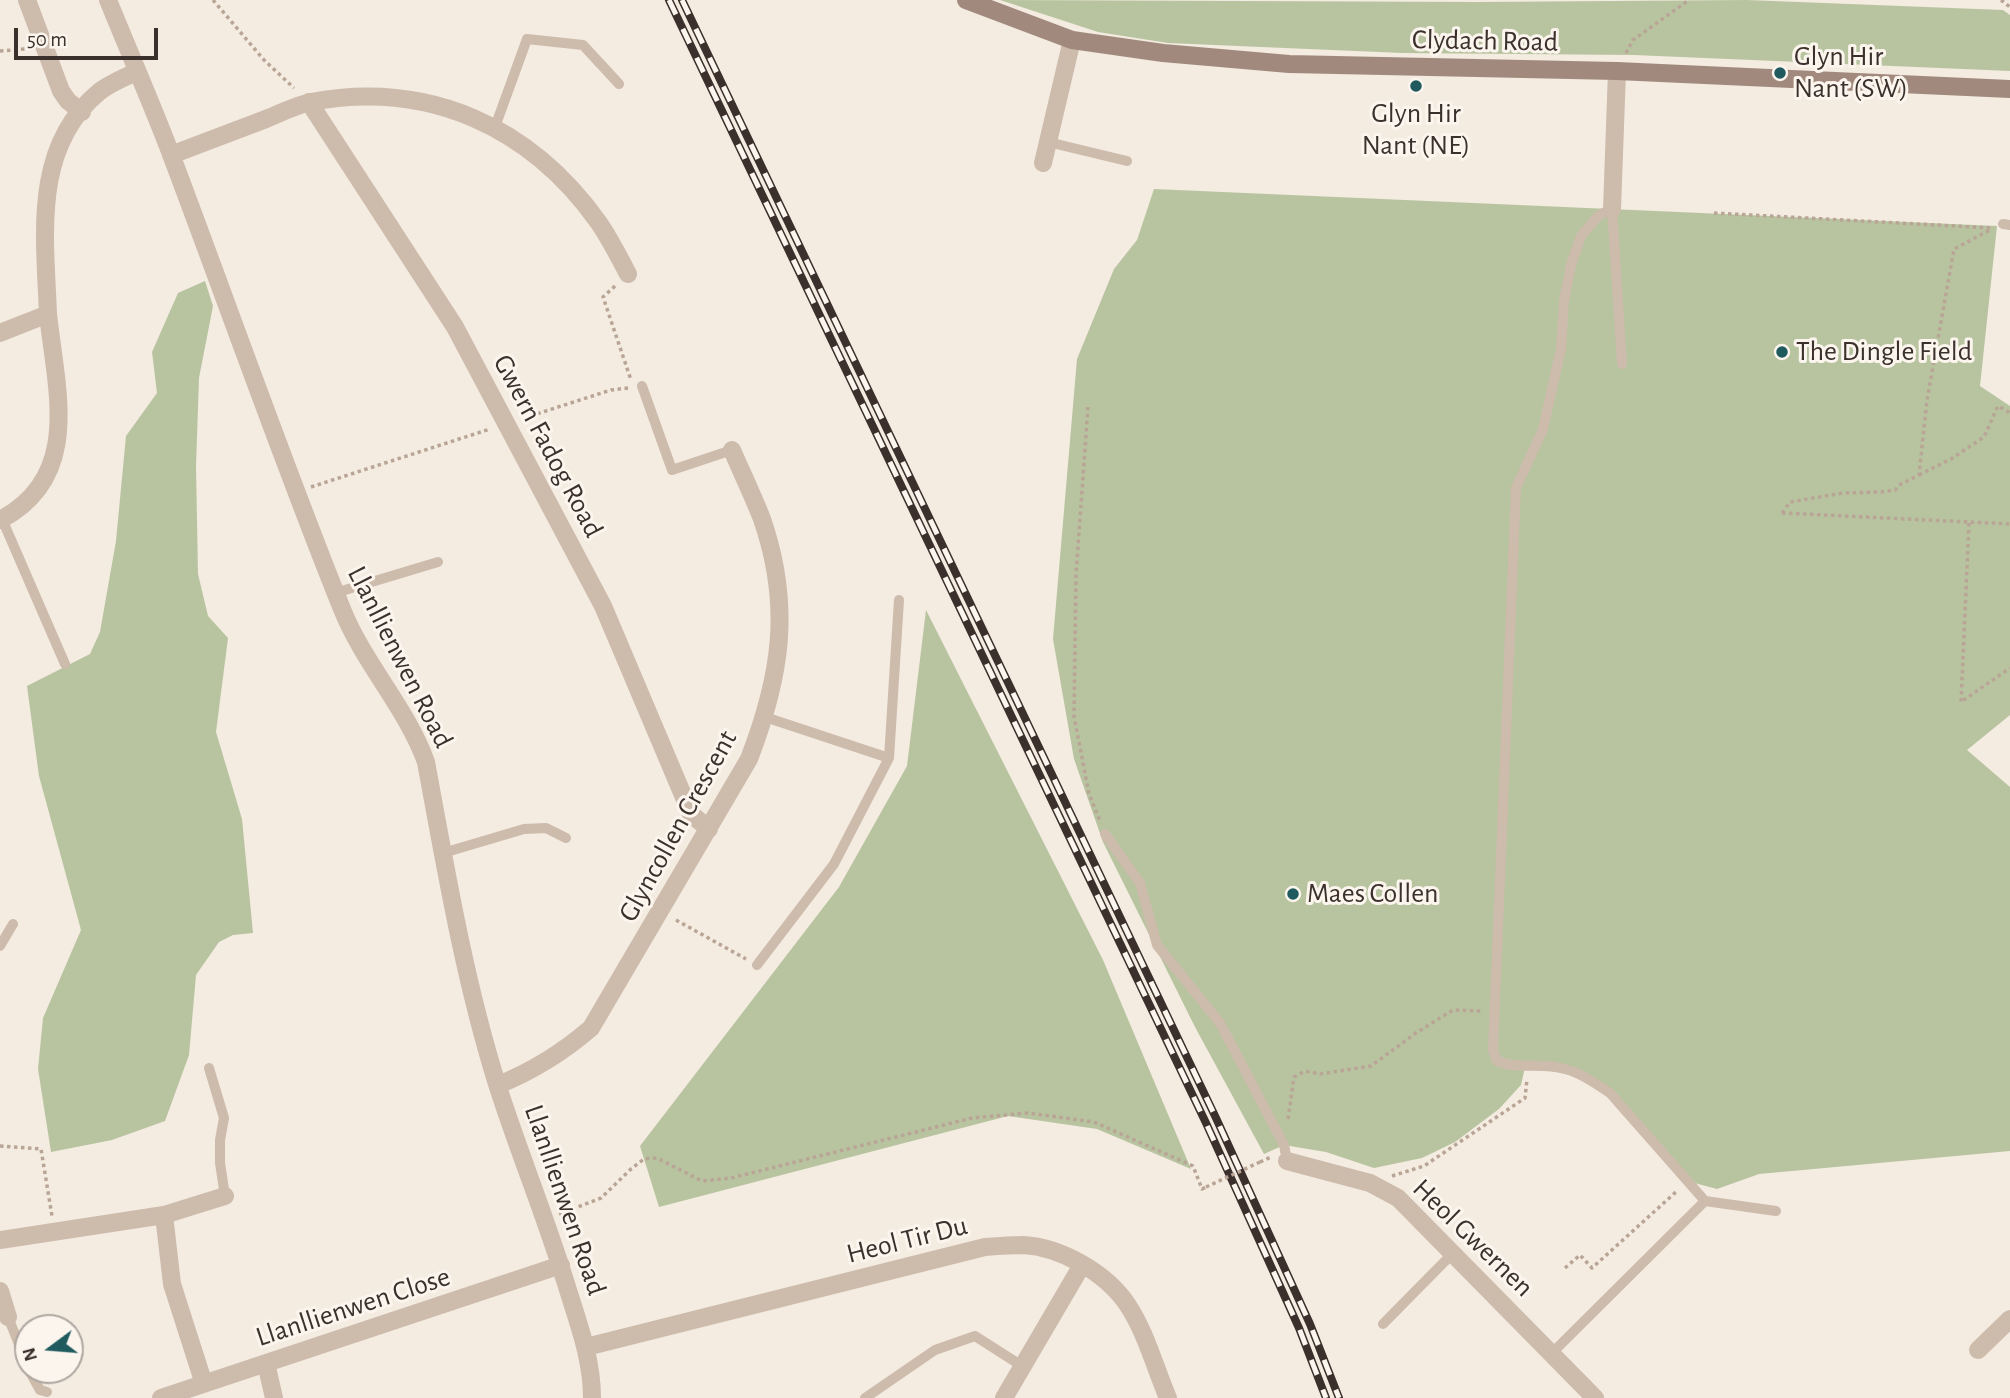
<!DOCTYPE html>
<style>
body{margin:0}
#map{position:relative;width:2010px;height:1398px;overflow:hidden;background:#f4ebe1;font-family:"Alegreya Sans",sans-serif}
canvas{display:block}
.north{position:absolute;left:14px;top:1314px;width:70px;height:70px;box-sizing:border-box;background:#fbf5ee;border:2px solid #aea6a0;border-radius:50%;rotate:254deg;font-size:19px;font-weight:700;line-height:28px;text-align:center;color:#3b302b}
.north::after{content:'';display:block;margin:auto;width:24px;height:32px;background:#1f5a5e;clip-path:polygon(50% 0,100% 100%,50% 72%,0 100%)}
.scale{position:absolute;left:14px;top:28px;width:144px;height:32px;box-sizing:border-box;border:4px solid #3b302b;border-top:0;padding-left:9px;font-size:21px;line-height:24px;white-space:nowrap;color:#3b302b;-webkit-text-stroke:5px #fbf5ee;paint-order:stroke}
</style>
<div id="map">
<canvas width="2010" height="1398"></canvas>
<div class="north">N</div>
<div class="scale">50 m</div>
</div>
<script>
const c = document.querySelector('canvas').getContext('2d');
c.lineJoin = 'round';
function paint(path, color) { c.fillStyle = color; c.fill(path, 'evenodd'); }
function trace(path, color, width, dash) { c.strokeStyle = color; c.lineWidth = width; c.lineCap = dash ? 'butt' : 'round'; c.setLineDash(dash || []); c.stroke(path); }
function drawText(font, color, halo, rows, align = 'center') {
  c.font = font + ' "Alegreya Sans",sans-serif'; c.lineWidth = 6; c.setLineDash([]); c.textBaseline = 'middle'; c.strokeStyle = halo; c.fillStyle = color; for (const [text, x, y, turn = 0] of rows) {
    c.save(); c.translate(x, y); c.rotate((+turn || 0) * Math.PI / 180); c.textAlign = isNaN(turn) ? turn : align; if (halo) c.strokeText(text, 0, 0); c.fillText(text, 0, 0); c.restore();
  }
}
paint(new Path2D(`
 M1000,0L1478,2L1747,0L2003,10L2010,15V71L1634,55L1402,53L1168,43L1098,32Z
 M1154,189L1997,226L1980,386L2010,406V715L1967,750L2010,787V1151L1759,1174L1717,1189L1687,1181L1610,1094L1581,1076L1525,1067L1521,1085L1499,1109L1455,1142L1422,1158L1374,1168L1326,1152L1284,1145L1264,1154L1195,1027L1103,842L1074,759L1053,639L1077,359L1114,269L1137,240Z
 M205,281L213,306L199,378L196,466L198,574L208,616L228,638L216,732L242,819L253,933L233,935L219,942L196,975L189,1055L165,1121L112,1140L51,1152L38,1069L43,1018L81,930L39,776L27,686L90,654L100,632L116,541L126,436L157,393L152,352L178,293Z
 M926,610L1103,960L1191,1169L1097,1129L1008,1116L659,1207L640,1146L839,887L907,766Z`), '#b8c4a0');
trace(new Path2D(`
 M213,0L264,60L294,88
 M2001,0L2010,7
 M0,51L25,49
 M1626,53L1633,40L1689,0
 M1714,213L1991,228
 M615,286L603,297L631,380
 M1088,407L1076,575L1074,716L1089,794L1101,823
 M524,418L611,390L628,388
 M1919,475L1951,459L1984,437L1998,406L2010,413
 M311,487L490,429
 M1782,513L1790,502L1843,493L1881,492L1895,490L1901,484L1919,475L1927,400L1954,249L1990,230
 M1782,513L2010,524
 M1969,523L1961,702L2010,668
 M676,920L746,959
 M1288,1119L1294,1077L1305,1071L1320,1074L1371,1066L1416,1033L1453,1010L1482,1011
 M0,1146L41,1149L52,1216
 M1260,1162L1271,1157
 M1392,1176L1424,1166L1525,1098L1527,1079
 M559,1214L601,1198L631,1169L644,1159L657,1158L702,1181L731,1178L972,1118L1028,1113L1094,1122L1193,1166L1202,1189L1206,1187
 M1565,1268L1580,1255L1592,1268L1677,1191`), '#b9a596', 3.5, [3.5, 3.5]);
trace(new Path2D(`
 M495,127L527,39L583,45L619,84
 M1048,142L1127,161
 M2003,224L2010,225
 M642,386L672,470L732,450
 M2,519L65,664
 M335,593L438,562
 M765,717L889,758
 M1105,834L1140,883L1157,945L1220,1023L1284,1145L1287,1161
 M443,853L524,829L546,828L566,838
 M0,946L13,924
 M757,965L834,864L889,758L899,600
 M209,1068L224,1118L220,1140V1163L225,1196
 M1705,1201L1776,1211
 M8,1317L28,1367
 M1383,1324L1453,1253
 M1552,1353L1705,1201L1610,1093C1596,1084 1581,1073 1565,1069C1543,1062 1519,1070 1497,1061L1493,1050L1516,488L1543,429L1561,349L1564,301L1571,265L1581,236L1599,215L1612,209L1622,364
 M29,1370L40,1390L47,1392
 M865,1398L935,1350L975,1336L1022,1366`), '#cdbbac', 10);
trace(new Path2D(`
 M27,0L61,91L68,101L82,112
 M108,0C129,52 152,104 172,157C229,308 282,460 342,609C364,664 406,707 426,762C446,870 464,978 497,1084C519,1153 547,1220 568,1290C579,1325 592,1360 592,1398
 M309,102L455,327L603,606L691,814L709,829
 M171,155C203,143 235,131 266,119C281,113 296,105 311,102C429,80 531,127 599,223C610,239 619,257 628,274
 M1043,163L1072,40
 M1612,209L1617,71
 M0,333L48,314C45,236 32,147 99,92C110,83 125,78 137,71
 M0,520C83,477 56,390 48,314
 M498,1085C533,1071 562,1053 591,1028L749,759C781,676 792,606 762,519C753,496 742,473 732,450
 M1287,1161L1370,1183L1398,1198L1595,1398
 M164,1215L172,1284L204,1384
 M0,1240L164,1215L225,1196
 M0,1291L8,1317
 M586,1347L985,1247C998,1246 1011,1245 1023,1245C1061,1247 1106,1273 1127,1304C1146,1332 1155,1368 1168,1398
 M1978,1350L2010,1319
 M266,1363L274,1398
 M161,1398L561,1265
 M1004,1398L1082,1265`), '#cdbbac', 18);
trace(new Path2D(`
 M966,0L1072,40L1163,53L1289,64L1617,71L2010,89`), '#a18a7d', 18);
const rail = new Path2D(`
 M669,0L1206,1123L1299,1328L1326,1398
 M682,0L1216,1118L1310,1324L1339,1398`);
trace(rail, '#3b302b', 8);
trace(rail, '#fbf5ee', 5, [16]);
trace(new Path2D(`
 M1206,1187L1260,1162`), '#b9a596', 3.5, [3.5, 3.5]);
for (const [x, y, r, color] of [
 [1780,73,7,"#1f5a5e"],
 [1416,86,7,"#1f5a5e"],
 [1782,352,7,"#1f5a5e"],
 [1293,894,7,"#1f5a5e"]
]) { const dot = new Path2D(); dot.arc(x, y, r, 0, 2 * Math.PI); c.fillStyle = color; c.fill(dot); trace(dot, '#fbf5ee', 2.5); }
drawText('28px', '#3b302b', '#fbf5ee', [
 ["Clydach Road",1485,41,1],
 ["Gwern Fadog Road",548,446,62],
 ["Llanllienwen Road",400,657,63],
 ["Glyncollen Crescent",678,826,-61],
 ["Llanllienwen Road",565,1200,71],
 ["Heol Gwernen",1473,1238,44],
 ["Heol Tir Du",907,1240,-14],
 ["Llanllienwen Close",353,1307,-18]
]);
drawText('28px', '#3b302b', '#fbf5ee', [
 ["Glyn Hir",1794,57],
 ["Nant (SW)",1794,89],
 ["Glyn Hir",1416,114,"center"],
 ["Nant (NE)",1416,146,"center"],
 ["The Dingle Field",1796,352],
 ["Maes Collen",1307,894]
], 'left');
</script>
